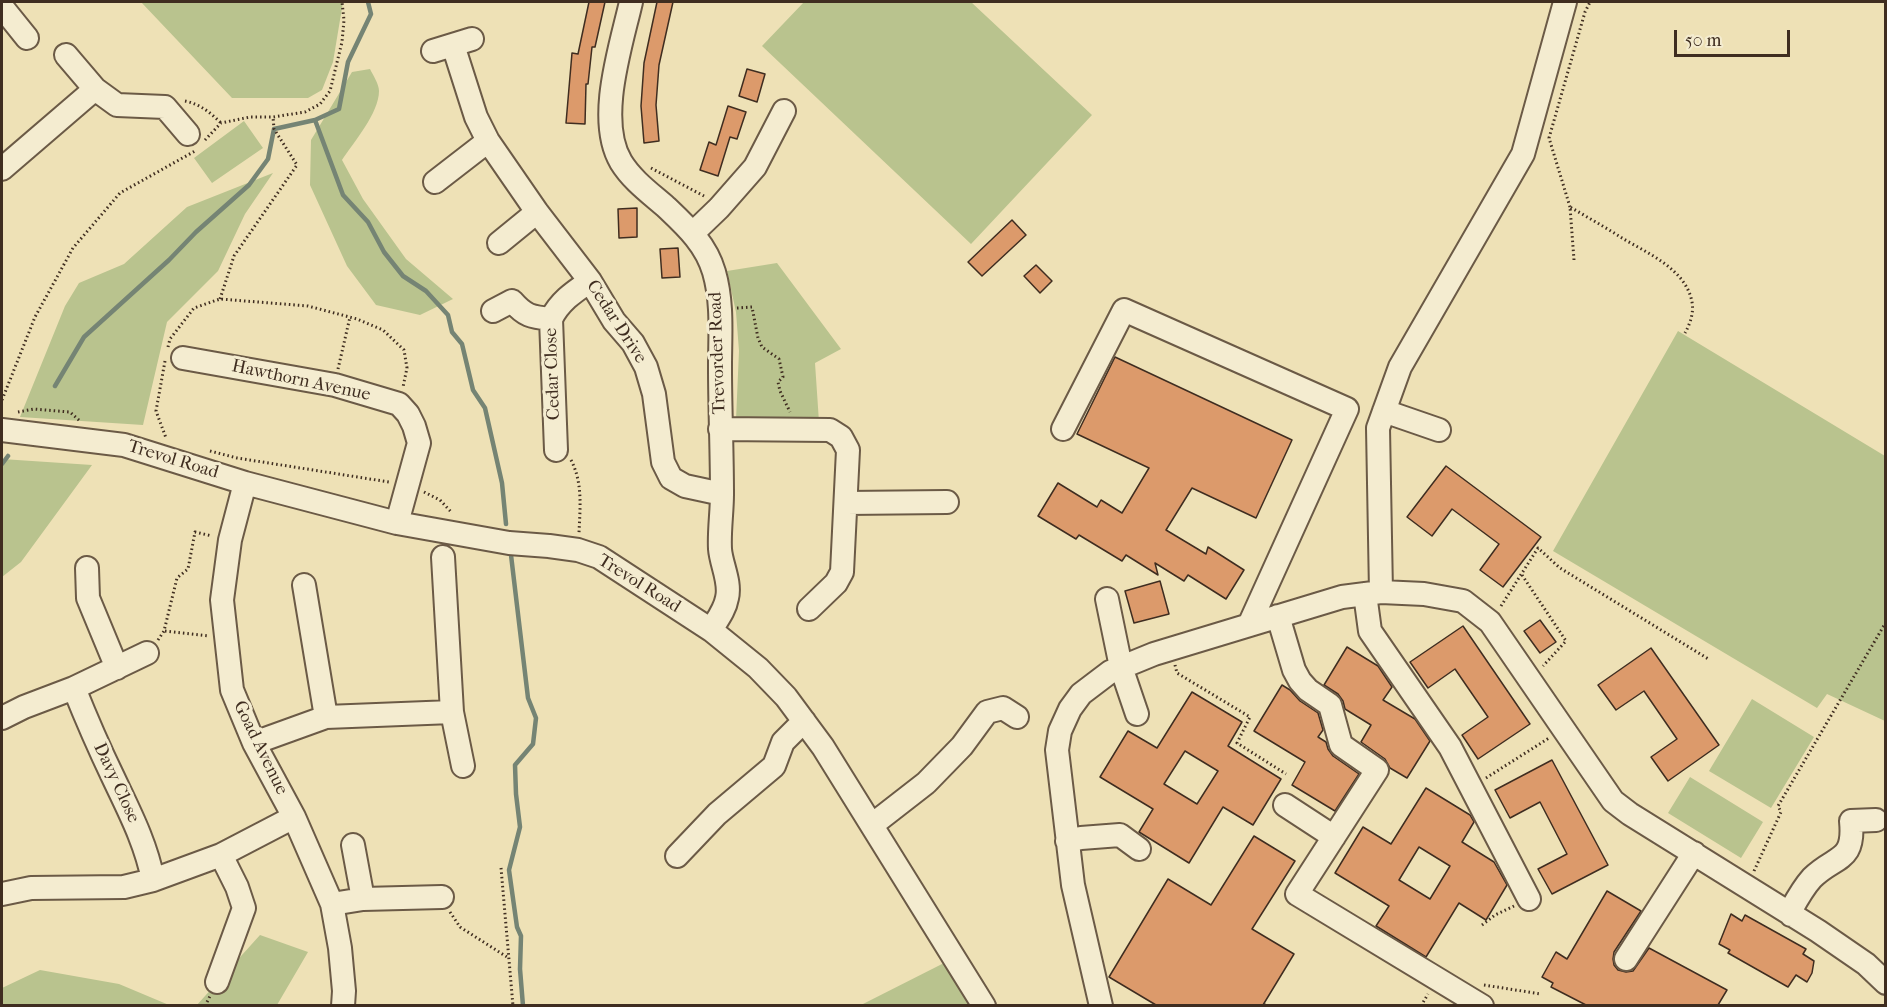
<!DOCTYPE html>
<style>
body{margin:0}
#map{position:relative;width:1887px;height:1007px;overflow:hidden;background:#eee1b6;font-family:"IM FELL French Canon",serif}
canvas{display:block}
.frame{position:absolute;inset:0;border:3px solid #3f2d20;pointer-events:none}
.scale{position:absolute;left:1674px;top:30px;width:116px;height:27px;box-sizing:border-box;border:3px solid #3f2d20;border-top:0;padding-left:8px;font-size:18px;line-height:21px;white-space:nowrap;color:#3f2d20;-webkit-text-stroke:4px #f4ecd0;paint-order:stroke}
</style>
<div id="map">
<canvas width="1887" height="1007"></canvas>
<div class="frame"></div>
<div class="scale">50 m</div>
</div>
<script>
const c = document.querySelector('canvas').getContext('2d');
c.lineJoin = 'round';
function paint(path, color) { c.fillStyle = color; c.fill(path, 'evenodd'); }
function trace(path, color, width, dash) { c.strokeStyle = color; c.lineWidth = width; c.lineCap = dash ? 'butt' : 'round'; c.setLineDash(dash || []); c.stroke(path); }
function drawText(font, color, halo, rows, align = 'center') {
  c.font = font + ' "IM FELL French Canon",serif'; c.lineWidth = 6; c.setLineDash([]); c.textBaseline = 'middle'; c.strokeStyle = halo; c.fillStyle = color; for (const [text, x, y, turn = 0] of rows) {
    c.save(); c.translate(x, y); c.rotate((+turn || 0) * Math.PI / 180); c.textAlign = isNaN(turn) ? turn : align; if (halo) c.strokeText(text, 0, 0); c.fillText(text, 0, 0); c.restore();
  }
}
paint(new Path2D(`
 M141,2H343L333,62L322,90L308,98H232Z
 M804,2H971L1092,115L971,244L762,46Z
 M370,69C373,75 379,84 379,91C379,113 354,142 342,160L363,199L406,259L453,299L420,315L376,305L347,266L310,185L311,140L352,72Z
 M244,121L263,148L212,183L194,158Z
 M273,173L245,214L218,271L167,322L143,425L20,417L65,306L79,283L124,264L187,207Z
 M777,263L841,349L815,363L819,422L736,420L739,351L736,312L727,271Z
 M1678,331L1885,456V721L1827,694L1817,708L1553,551Z
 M2,459L92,465L21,562L2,577Z
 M1752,699L1814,737L1771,808L1709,771Z
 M1690,777L1763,822L1741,858L1668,813Z
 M260,935L308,952L277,1005L196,1006Z
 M944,963L969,1005H861Z
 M40,970L119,984L169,1005H2V988Z`), '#b9c38e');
trace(new Path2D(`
 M368,2L371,14L348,62L339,109L315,120L343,195L368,222L384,252L403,276L426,291L448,315L452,332L462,344L473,390L485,408L502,483L506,524
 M55,386L84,337L169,260L196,232L249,185L268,159L274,129L315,120
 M2,464L8,456
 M511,555L528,698L536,718L533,744L515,765L516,794L520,827L509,870L517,927L521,936L520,969L523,1006`), '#758474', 4.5);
const building = new Path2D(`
 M589,2H605L595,47H592L588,84H586L585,124L566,123L572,53L578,54Z
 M657,2H673L659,65L656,105L659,141L644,143L641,106L644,63Z
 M747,69L765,74L757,102L739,96Z
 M728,106L746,112L737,139L730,137L718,176L700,170L709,142L716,145Z
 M637,208V237L619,238L618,209Z
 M1012,220L1026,235L982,276L968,262Z
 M678,248L680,277L662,278L660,249Z
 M1036,265L1052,281L1040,293L1024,276Z
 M1115,357L1292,440L1256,518L1192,488L1166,530L1206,554L1208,547L1244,570L1226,599L1188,575L1184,581L1155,563L1158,575L1126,555L1122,561L1079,535L1076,539L1038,516L1058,483L1097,507L1101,500L1122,513L1149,468L1077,434Z
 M1446,466L1541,537L1503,587L1480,570L1499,544L1452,509L1432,536L1407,517Z
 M1160,581L1169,614L1134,623L1125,591Z
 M1540,620L1556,642L1540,653L1524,631Z
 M1463,626L1530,724L1478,759L1462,735L1488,717L1455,669L1428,688L1410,662Z
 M1347,647L1378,666L1392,687L1383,700L1415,719L1430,741L1407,778L1390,768L1385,759L1361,742L1371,725L1345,709L1343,701L1338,694L1324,685Z
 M1651,648L1719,745L1668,781L1651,757L1677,739L1644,691L1616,710L1598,685Z
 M1282,685L1290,690L1300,701L1318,713L1323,730L1318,737L1326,742L1328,749L1333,756L1359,774L1335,811L1292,785L1305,762L1254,731Z
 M1192,692L1242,722L1228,746L1281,779L1253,825L1223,807L1189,863L1139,832L1153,809L1100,777L1128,731L1157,748ZM1185,751L1218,771L1197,804L1164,784Z
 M1552,760L1608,865L1552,894L1538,869L1567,854L1540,802L1510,818L1495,790Z
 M1426,788L1470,815L1474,822L1462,842L1494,862L1507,885L1486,920L1459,903L1426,957L1376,926L1389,906L1335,873L1363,827L1391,844ZM1419,847L1450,866L1430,899L1399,880Z
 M1254,836L1295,861L1252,929L1294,954L1263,1005H1156L1109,977L1168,879L1211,905Z
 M1607,891L1641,911L1614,952L1613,959L1614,965L1618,970L1626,972L1633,971L1649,948L1727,990L1718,1005H1586L1551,987L1553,983L1542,977L1556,952L1567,959Z
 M1731,914L1742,921L1745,915L1806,949L1803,954L1814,961L1812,973L1807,982L1796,975L1788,987L1728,953L1730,950L1719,944Z`);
paint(building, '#dc9a6b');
trace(building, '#3f2d20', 1.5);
const minor = new Path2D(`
 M631,2C621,46 596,120 621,162C632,180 650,193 666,207C686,226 706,244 714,272C723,303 720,335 720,367C720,409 722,452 722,494C722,512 719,531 720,549C721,564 731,582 727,598C725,610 717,620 711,630
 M2,7L27,38
 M453,45L476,117L488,141L537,212L590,281L614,321L633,343L646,367L654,394L663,462L671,478L685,486L722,494
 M433,51L472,39
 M95,89L117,105L165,107L188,134
 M2,169L95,89L66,55
 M435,182L488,141
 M693,233L719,208L755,167L784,111
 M499,243L537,212
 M493,311L512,301C525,316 531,317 551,319
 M183,358L335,385L399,404L408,414L414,426L419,443L397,523
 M1384,411L1439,430
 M720,429L830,430L841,437L848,450L842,572L836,583L809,609
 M1063,429L1124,310L1347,409L1249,625
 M2,430L124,445L245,483L397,523L509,543L549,546L578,550L599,557L711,630L758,668L786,697L823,747L984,1006
 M556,450L551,319C560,301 574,292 590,281
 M245,483L230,540L222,600L232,690L254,743L294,817L332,904L340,948L344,991L343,1006
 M846,503L947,502
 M443,557L452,712L463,766
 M87,568L88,598L117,668
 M304,585L326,717
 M1381,592L1378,428L1400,367L1523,154L1565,2
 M1365,594L1370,631L1450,747L1529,899
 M1107,599L1121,667L1137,714
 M1278,616L1294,670L1300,681L1308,690L1330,705L1341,745L1377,770L1297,894L1482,1006
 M147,653L74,688C86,718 99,748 113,777C129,811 146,843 153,880
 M2,718L24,707L74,688
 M254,743L326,717L452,712
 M1285,805L1334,837
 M872,825L926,783L962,746L987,712L1003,708L1017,717
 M1067,841L1081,838L1120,835L1139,849
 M353,845L363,899
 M677,856L717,814L774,766L783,742L804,721
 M2,894L31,888L124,887L153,880L221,855L294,817
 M332,904L363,899L442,897
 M1791,915V910C1797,899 1803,888 1812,878C1835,855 1855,863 1851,821L1876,820
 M1626,959L1694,853
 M217,982L244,908L237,887L221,855
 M1101,1006L1073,885L1057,750L1060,731L1070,709L1081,694L1110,672L1154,654L1342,597L1381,592L1424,594L1463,601L1490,622L1613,801L1630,814L1818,931L1866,964L1886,983`);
trace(minor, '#6b5a46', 26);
trace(new Path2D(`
 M185,101C200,104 211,113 221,123
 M205,140L221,123L250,117H273L305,112L320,104L330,91L342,42L344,20L342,2
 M651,168L704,196
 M1570,207L1549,138L1585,12L1590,2
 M1574,260L1570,207C1587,217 1605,227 1622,238C1647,253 1686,269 1692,302C1694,313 1690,324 1685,333
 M220,299L234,256L297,165L274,129L273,117
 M737,308L752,307L758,338L762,347L779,359L783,377L778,382L780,391L790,412
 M168,347L170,339L194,308L220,299L308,306L357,319L383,330L404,350L407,368L403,387
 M165,361L156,411L166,438
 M338,369L350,317
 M2,400L35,317L73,248L120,193L195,151
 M18,412L34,409L70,412L80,421
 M210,451L237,458L389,482
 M571,460C583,483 580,508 579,533
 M424,492L440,500L452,513
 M1522,575L1566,641L1543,666
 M1501,606L1538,548L1560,568L1710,660
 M165,631L209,636
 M158,640L164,631L177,578L188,569L195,532L212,536
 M1175,665L1177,673L1250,717L1237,743L1286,774
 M1486,778L1549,738
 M501,868L513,1006
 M1754,871L1781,812L1778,806L1886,622
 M450,912L460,927L507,957
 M1482,925L1495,915L1514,906
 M1484,985L1541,994
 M1264,1004L1265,1006
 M205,1006L210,996
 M1421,1006L1428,994`), '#3f2d20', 3, [1.5, 3]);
trace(minor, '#f4ecd0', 22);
drawText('18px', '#3f2d20', '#f4ecd0', [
 ["Cedar Drive",616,322,57],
 ["Trevorder Road",718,353,-92],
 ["Cedar Close",553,374,-92],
 ["Hawthorn Avenue",301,381,12],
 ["Trevol Road",173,460,17],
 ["Trevol Road",639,584,32],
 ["Goad Avenue",260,748,64],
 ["Davy Close",116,783,65]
]);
</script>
